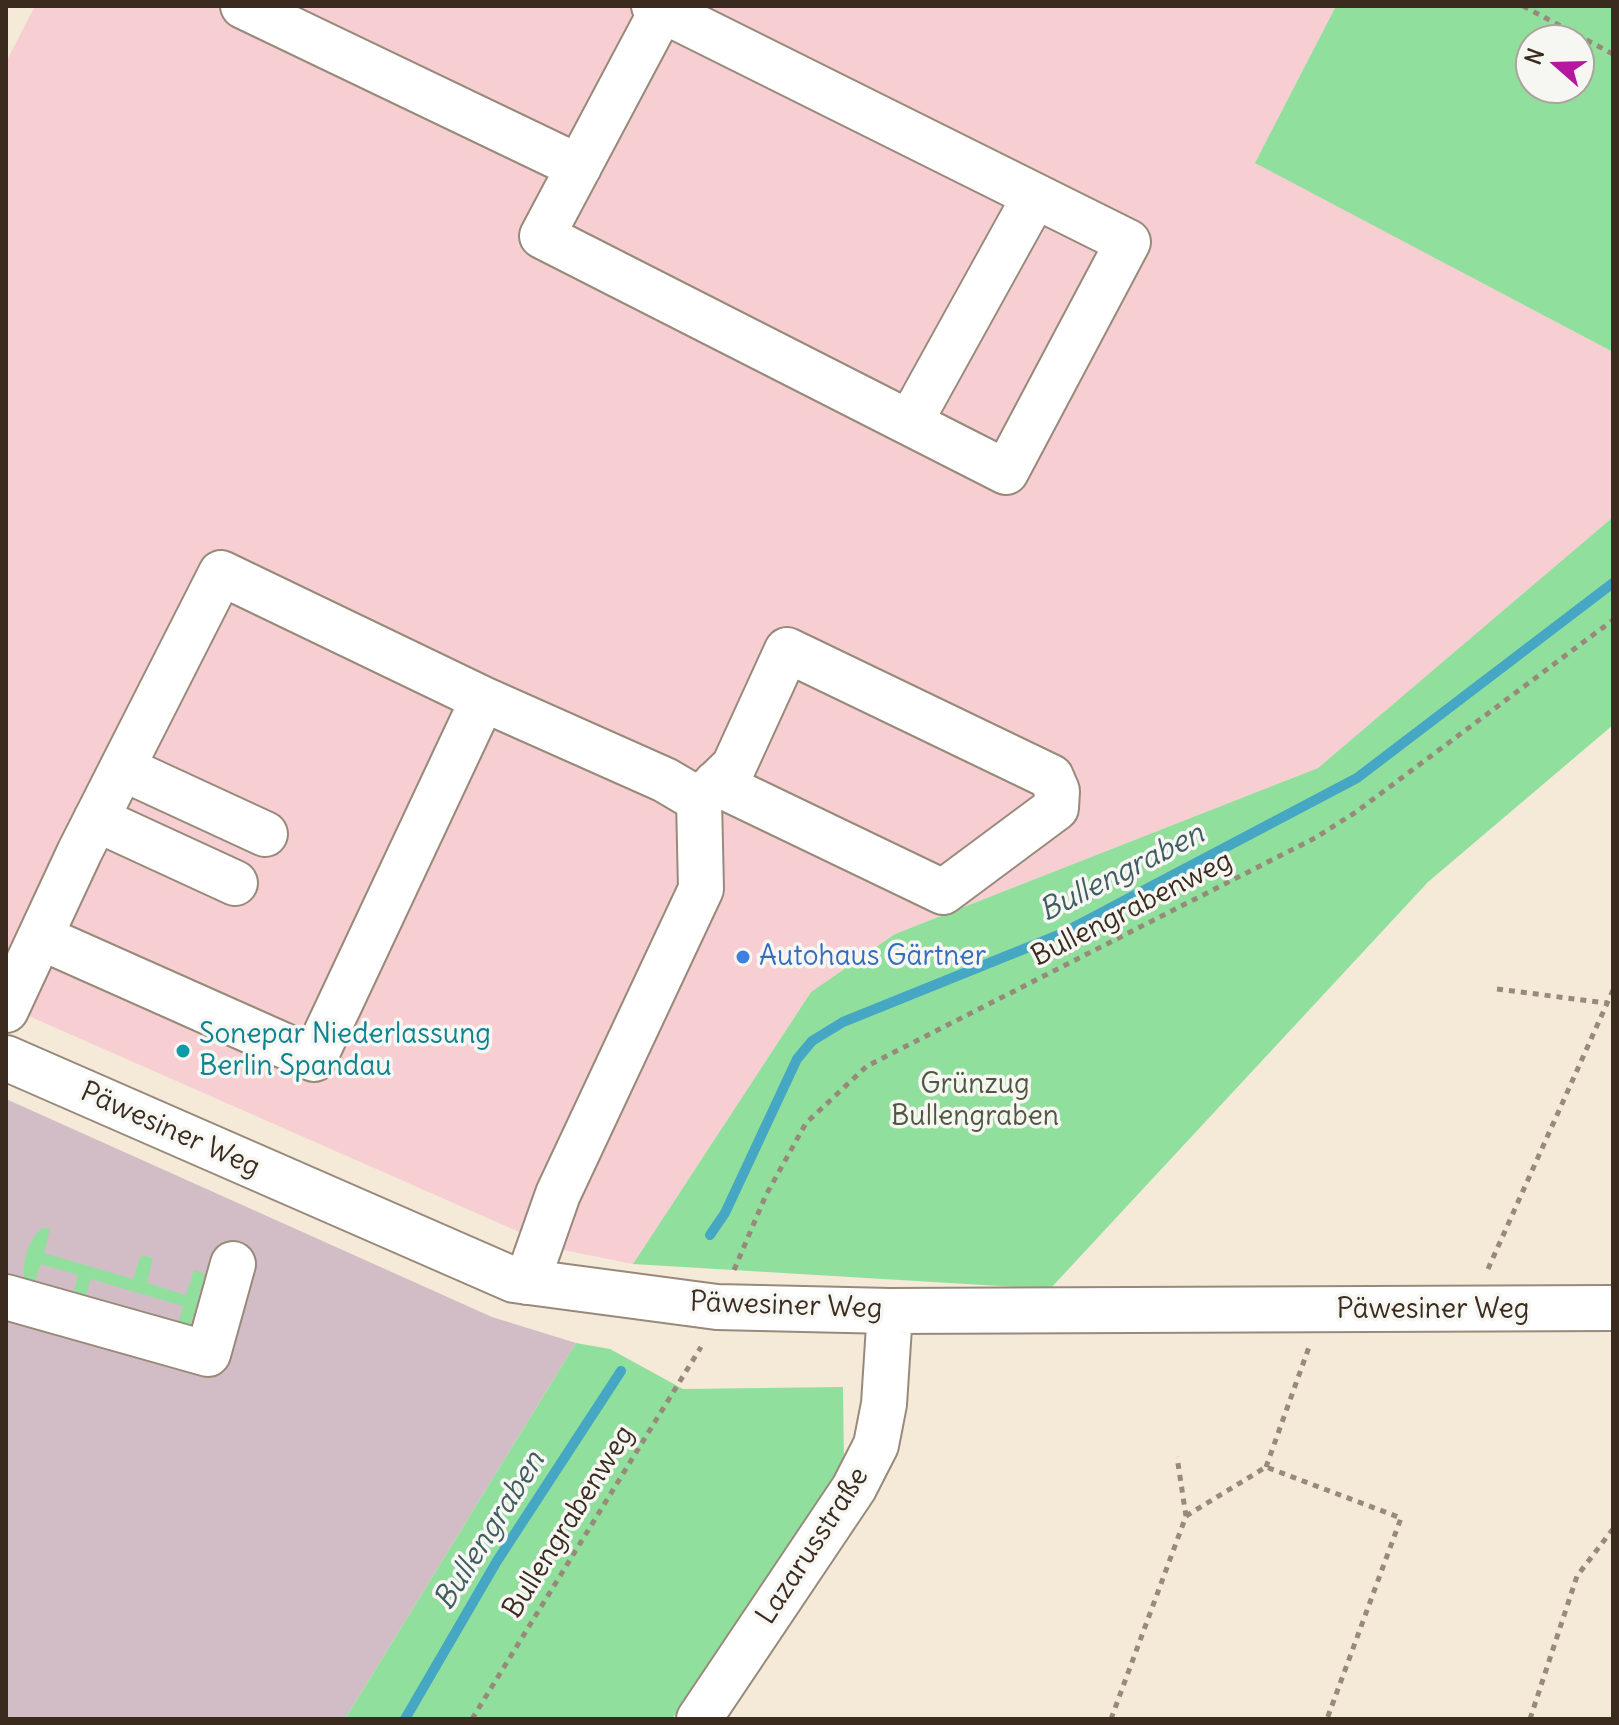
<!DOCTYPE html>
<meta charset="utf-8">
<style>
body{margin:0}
#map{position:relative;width:1619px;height:1725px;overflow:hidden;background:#f5e9d8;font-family:Delius,sans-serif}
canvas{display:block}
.frame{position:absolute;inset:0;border:8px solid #3b2a1e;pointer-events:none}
.north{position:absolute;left:1515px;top:24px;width:80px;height:80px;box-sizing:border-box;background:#f6f6f2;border:2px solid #aba49d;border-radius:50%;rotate:290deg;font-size:22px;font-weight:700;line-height:32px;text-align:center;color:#3b2a1e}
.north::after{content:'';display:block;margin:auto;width:28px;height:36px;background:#b5179e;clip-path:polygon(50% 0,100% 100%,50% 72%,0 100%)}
</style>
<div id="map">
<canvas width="1619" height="1725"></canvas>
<div class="frame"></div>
<div class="north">N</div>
</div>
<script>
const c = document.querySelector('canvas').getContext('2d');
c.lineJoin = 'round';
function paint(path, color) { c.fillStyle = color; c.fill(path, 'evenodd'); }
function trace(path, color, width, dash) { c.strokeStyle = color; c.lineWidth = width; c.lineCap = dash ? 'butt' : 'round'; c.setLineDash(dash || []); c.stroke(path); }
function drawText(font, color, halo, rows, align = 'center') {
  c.font = font + ' Delius,sans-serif'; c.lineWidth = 7; c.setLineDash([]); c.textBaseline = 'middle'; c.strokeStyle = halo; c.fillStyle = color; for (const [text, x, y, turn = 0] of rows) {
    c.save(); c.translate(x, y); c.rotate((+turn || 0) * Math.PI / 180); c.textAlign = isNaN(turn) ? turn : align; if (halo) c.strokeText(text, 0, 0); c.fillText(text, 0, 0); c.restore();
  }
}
paint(new Path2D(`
 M35,6H1336L1256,163L1613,352V517L1318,768L895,934L811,992L633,1264L558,1249L6,1006V62Z`), '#f7cfd3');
paint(new Path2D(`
 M6,1099L492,1317L576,1343L345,1719H6Z`), '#d2bdc7');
paint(new Path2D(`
 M1336,6H1613V352L1255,163ZM1531,40H1579V88H1531Z
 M1613,517V725L1428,882L1050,1289L633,1264L811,992L895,934L1318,768Z
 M43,1228L50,1229L44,1253L133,1279L141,1255L153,1258L147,1283L186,1295L194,1270L205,1274L189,1332L177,1329L183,1306L91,1279L84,1302L72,1298L78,1275L41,1264L33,1287L27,1284C18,1271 29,1235 43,1228Z
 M576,1343L610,1349L683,1389L843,1387L844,1467L672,1719H345Z`), '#91df9d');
trace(new Path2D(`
 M710,1235L725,1213L797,1059L812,1041L843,1022L1061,934L1357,778L1613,583
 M405,1719L497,1561L621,1371`), '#45a7c4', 10);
const minor = new Path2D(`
 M243,6L579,167
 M654,6L662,10L1128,242L1006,472L542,236L662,10
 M910,422L1035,196
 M122,768L265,834
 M699,800L734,766L787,650L1051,777L1057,791L1056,808L943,892L716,783
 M96,819L235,883
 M40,937L314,1059L483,699L665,780L699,800L701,889L558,1194L527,1282
 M6,1010L80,851L221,573L483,699
 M6,1058L514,1280L717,1307L890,1311L1613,1308
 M6,1297L208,1354L233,1264
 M699,1719L854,1488L876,1445L884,1404L890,1311`);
trace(minor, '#988a7b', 48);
trace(new Path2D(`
 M1523,6L1613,54
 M1497,989L1606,1003
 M1488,1269L1613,990
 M734,1270L766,1195L806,1123L867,1066L1315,838L1356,812L1613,620
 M1266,1467L1309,1347
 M1186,1516L1266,1467L1401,1518L1327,1719
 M472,1719L701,1347
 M1111,1719L1186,1516L1177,1457
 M1530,1719L1577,1576L1613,1529`), '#988a7b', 5, [6, 6]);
trace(minor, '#fff', 44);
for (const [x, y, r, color] of [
 [743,957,8,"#3f7fe0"],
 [183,1051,8,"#0f9aa8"]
]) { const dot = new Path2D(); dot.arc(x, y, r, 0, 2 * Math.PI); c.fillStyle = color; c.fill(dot); trace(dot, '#f6f6f2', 3); }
drawText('28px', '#3b2a1e', '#f6f6f2', [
 ["Bullengrabenweg",1132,909,-27],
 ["Päwesiner Weg",170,1130,24],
 ["Päwesiner Weg",786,1306,2],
 ["Päwesiner Weg",1433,1310],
 ["Bullengrabenweg",569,1522,-58],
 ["Lazarusstraße",813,1546,-57]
]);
drawText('28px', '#366cbe', '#f6f6f2', [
 ["Autohaus Gärtner",759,957]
], 'left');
drawText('28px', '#0d838f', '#f6f6f2', [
 ["Sonepar Niederlassung",199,1035],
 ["Berlin Spandau",199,1067]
], 'left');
drawText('28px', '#50573e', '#f6f6f2', [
 ["Grünzug",975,1085],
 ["Bullengraben",975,1117]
]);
drawText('italic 30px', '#3f5c60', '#f6f6f2', [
 ["Bullengraben",1122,873,-27],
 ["Bullengraben",490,1531,-58]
]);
</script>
